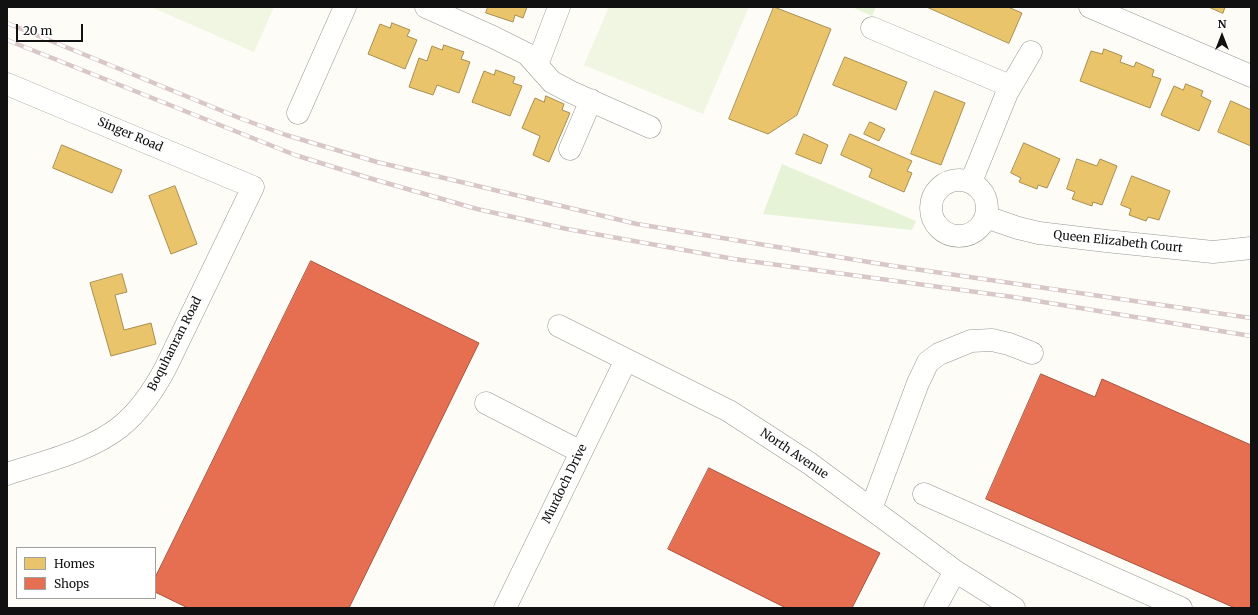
<!DOCTYPE html>
<style>
body{margin:0}
#map{position:relative;width:1258px;height:615px;overflow:hidden;background:#fdfcf7;font-family:Merriweather,serif}
canvas{display:block}
.frame{position:absolute;inset:0;border:8px solid #111;pointer-events:none}
.legend{position:absolute;left:16px;top:547px;width:140px;height:52px;box-sizing:border-box;background:#fff;border:1px solid #a0a0a0;margin:0;padding:5px 7px;list-style:none;font-size:12px;color:#111}
.legend li{display:flex;align-items:center;gap:8px;height:20px}
.legend b{width:20px;border:1px solid #a0a0a0}
.north{position:absolute;left:1202px;top:16px;width:40px;height:40px;-webkit-text-stroke:3px #fff;paint-order:stroke;rotate:0deg;font-size:11px;font-weight:700;line-height:16px;text-align:center;color:#111}
.north::after{content:'';display:block;margin:auto;width:14px;height:18px;background:#111;clip-path:polygon(50% 0,100% 100%,50% 72%,0 100%)}
.scale{position:absolute;left:16px;top:24px;width:67px;height:18px;box-sizing:border-box;border:2px solid #111;border-top:0;padding-left:5px;font-size:12px;line-height:14px;white-space:nowrap;color:#111;-webkit-text-stroke:3px #fff;paint-order:stroke}
</style>
<div id="map">
<canvas width="1258" height="615"></canvas>
<div class="frame"></div>
<ul class="legend">
<li><b style="height:11px;background:#e9c46a"></b>Homes</li>
<li><b style="height:11px;background:#e76f51"></b>Shops</li>
</ul>
<div class="north">N</div>
<div class="scale">20 m</div>
</div>
<script>
const c = document.querySelector('canvas').getContext('2d');
c.lineJoin = 'round';
function paint(path, color) { c.fillStyle = color; c.fill(path, 'evenodd'); }
function trace(path, color, width, dash) { c.strokeStyle = color; c.lineWidth = width; c.lineCap = dash ? 'butt' : 'round'; c.setLineDash(dash || []); c.stroke(path); }
function drawText(font, color, halo, rows, align = 'center') {
  c.font = font + ' Merriweather,serif'; c.lineWidth = 4; c.setLineDash([]); c.textBaseline = 'middle'; c.strokeStyle = halo; c.fillStyle = color; for (const [text, x, y, turn = 0] of rows) {
    c.save(); c.translate(x, y); c.rotate((+turn || 0) * Math.PI / 180); c.textAlign = isNaN(turn) ? turn : align; if (halo) c.strokeText(text, 0, 0); c.fillText(text, 0, 0); c.restore();
  }
}
paint(new Path2D(`
 M852,7H876L872,16Z
 M782,164L916,221L912,230L763,214Z`), '#e7f3d7');
paint(new Path2D(`
 M151,7H274L254,52Z
 M609,7H749L703,114L584,65Z`), '#f0f6e1');
const homes = new Path2D(`
 M488,7H527L523,18L515,15L513,22L486,13Z
 M774,7L831,29L797,115L768,134L729,119Z
 M927,7H1008L1022,13L1009,43Z
 M1209,7H1225L1223,13Z
 M392,23L410,30L407,36L417,40L405,69L368,54L380,24L390,28Z
 M444,45L464,52L461,59L470,62L459,93L437,85L433,95L409,87L419,58L427,61L432,46L442,50Z
 M1104,49L1122,56L1120,62L1134,67L1136,62L1154,70L1152,76L1161,79L1150,108L1080,81L1091,51L1102,54Z
 M845,57L907,82L896,110L833,85Z
 M496,70L515,77L513,83L522,86L510,116L472,102L484,71L494,75Z
 M1186,84L1203,91L1201,96L1211,101L1199,131L1161,115L1174,86L1183,90Z
 M935,91L965,103L941,165L911,154Z
 M546,96L564,104L562,110L570,113L549,162L533,155L540,136L522,128L535,98L544,102Z
 M1231,101L1251,110V146L1218,132Z
 M870,122L885,129L879,141L864,134Z
 M804,134L828,145L821,164L796,154Z
 M850,134L912,161L907,171L912,173L904,192L869,177L872,169L841,155Z
 M1024,143L1060,159L1047,188L1038,185L1037,189L1019,182L1021,178L1011,173Z
 M62,145L122,170L112,193L53,168Z
 M1077,159L1097,166L1100,159L1117,166L1102,205L1093,202L1092,206L1072,199L1075,192L1067,189Z
 M1132,176L1170,191L1159,220L1148,217L1146,221L1129,215L1131,209L1121,205Z
 M175,186L197,244L171,254L149,196Z
 M122,274L127,292L115,295L124,330L151,323L156,344L111,356L90,283Z`);
paint(homes, '#e9c46a');
trace(homes, '#a88e4f', 1);
const shops = new Path2D(`
 M311,261L479,343L349,608H188L155,592V578Z
 M1041,374L1095,397L1102,379L1251,445V608H1235L986,499Z
 M709,468L880,553L852,608H786L668,549Z`);
paint(shops, '#e76f51');
trace(shops, '#a7533e', 1);
const minor = new Path2D(`
 M426,7L493,37L527,54L552,82L571,92L650,127
 M1090,7L1251,76
 M872,28L1010,86
 M537,65L559,7
 M7,84L253,187L166,367C154,390 140,411 120,427C90,451 43,462 7,474
 M298,113L345,7
 M570,149L591,100
 M931 208a28 28 0 1 1 56 0a28 28 0 1 1-56 0Z
 M971,182L1007,93L1031,52
 M986,217L1018,228L1039,233L1106,241L1213,252L1251,248
 M559,326L729,411L809,463L955,571L1014,608
 M486,403L581,452
 M924,494L1181,608
 M871,509L918,383L928,362L939,354L971,341L992,340L1009,344L1032,353
 M505,608L626,360
 M935,608L955,571`);
trace(minor, '#979795', 23);
trace(minor, '#fffffe', 22);
const rail = new Path2D(`
 M7,23L242,119L286,135L377,162L637,224L887,265L1251,318
 M7,40L295,155L369,178L477,209L567,229L734,259L1013,297L1251,336`);
trace(rail, '#d9c6c7', 4.5);
trace(rail, '#fff', 3, [9]);
drawText('12px', '#111', '#fff', [
 ["Singer Road",130,135,23],
 ["Queen Elizabeth Court",1118,242,6],
 ["Boquhanran Road",175,344,-63],
 ["North Avenue",794,454,34],
 ["Murdoch Drive",565,484,-64]
]);
</script>
